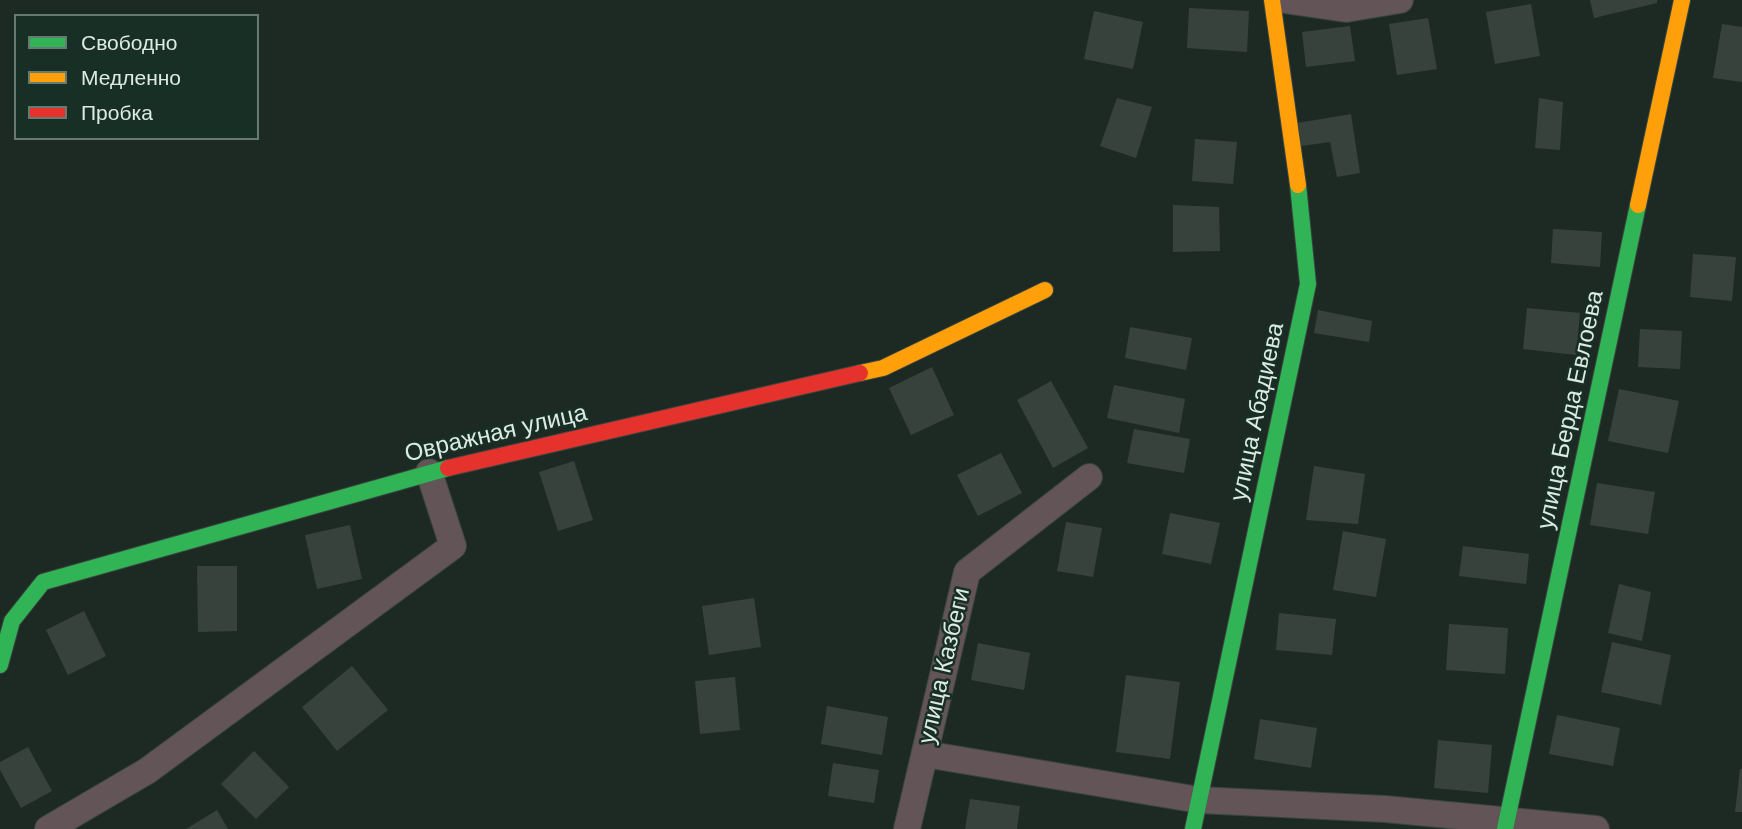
<!DOCTYPE html>
<meta charset="utf-8">
<style>
body{margin:0}
#map{position:relative;width:1742px;height:829px;overflow:hidden;background:#1d2a24;font-family:Arial,sans-serif}
canvas{display:block}
.legend{position:absolute;left:14px;top:14px;width:245px;height:126px;box-sizing:border-box;background:#182f25;border:2px solid #677a71;margin:0;padding:9px 12px;list-style:none;font-size:21px;color:#ddeae4}
.legend li{display:flex;align-items:center;gap:14px;height:35px}
.legend b{width:35px;border:2px solid #677a71}
</style>
<div id="map">
<canvas width="1742" height="829"></canvas>
<ul class="legend">
<li><b style="height:9px;background:#30b455"></b>Свободно</li>
<li><b style="height:9px;background:#ff9f0a"></b>Медленно</li>
<li><b style="height:9px;background:#e5322d"></b>Пробка</li>
</ul>
</div>
<script>
const c = document.querySelector('canvas').getContext('2d');
c.lineJoin = 'round';
function paint(path, color) { c.fillStyle = color; c.fill(path, 'evenodd'); }
function trace(path, color, width, dash) { c.strokeStyle = color; c.lineWidth = width; c.lineCap = dash ? 'butt' : 'round'; c.setLineDash(dash || []); c.stroke(path); }
function drawText(font, color, halo, rows, align = 'center') {
  c.font = font + ' Arial,sans-serif'; c.lineWidth = 5; c.setLineDash([]); c.textBaseline = 'middle'; c.strokeStyle = halo; c.fillStyle = color; for (const [text, x, y, turn = 0] of rows) {
    c.save(); c.translate(x, y); c.rotate((+turn || 0) * Math.PI / 180); c.textAlign = isNaN(turn) ? turn : align; if (halo) c.strokeText(text, 0, 0); c.fillText(text, 0, 0); c.restore();
  }
}
paint(new Path2D(`
 M1590,0H1657V3L1594,18Z
 M1531,4L1540,56L1495,64L1486,12Z
 M1189,8L1249,11L1247,52L1187,48Z
 M1094,11L1143,22L1133,69L1084,59Z
 M1428,18L1437,69L1397,75L1389,24Z
 M1722,24L1742,27V82L1713,78Z
 M1350,26L1355,61L1306,67L1302,32Z
 M1117,98L1152,107L1136,158L1100,146Z
 M1539,98L1563,102L1560,150L1535,148Z
 M1351,114L1360,173L1337,177L1330,142L1301,146L1297,123Z
 M1195,139L1237,142L1233,184L1192,181Z
 M1173,205L1219,207L1220,251L1173,252Z
 M1553,229L1602,232L1600,267L1551,263Z
 M1693,254L1736,257L1732,301L1690,297Z
 M1527,308L1580,313L1576,355L1523,349Z
 M1318,310L1372,321L1369,342L1314,333Z
 M1130,327L1192,338L1186,370L1125,358Z
 M1640,329L1682,331L1680,369L1638,367Z
 M932,367L954,415L911,435L889,388Z
 M1051,381L1088,448L1053,468L1017,400Z
 M1114,385L1185,399L1179,433L1107,418Z
 M1619,389L1679,401L1668,453L1608,441Z
 M1134,429L1190,439L1184,473L1127,463Z
 M1001,453L1022,493L978,516L957,475Z
 M574,461L593,520L558,531L539,472Z
 M1314,466L1365,474L1358,524L1306,520Z
 M1597,483L1655,492L1648,534L1590,525Z
 M1170,513L1220,523L1211,564L1162,554Z
 M1066,522L1102,528L1093,577L1057,571Z
 M350,525L362,579L317,589L305,535Z
 M1343,531L1386,539L1376,597L1333,590Z
 M1463,546L1529,554L1526,584L1459,576Z
 M197,566H237V631L198,632Z
 M1619,584L1651,592L1642,641L1608,633Z
 M754,598L761,647L709,655L702,606Z
 M84,611L106,656L68,675L46,630Z
 M1279,613L1336,619L1332,655L1276,650Z
 M1449,624L1508,628L1505,674L1446,670Z
 M1612,642L1671,655L1661,705L1601,692Z
 M978,643L1030,653L1024,690L971,680Z
 M352,666L388,710L337,751L302,707Z
 M1126,675L1180,682L1170,759L1116,752Z
 M735,677L740,730L700,734L695,681Z
 M827,706L888,717L882,755L821,744Z
 M1557,715L1620,728L1613,766L1549,754Z
 M1260,719L1317,728L1311,768L1254,759Z
 M1438,740L1492,745L1488,793L1434,788Z
 M28,747L52,791L21,808L0,770V762Z
 M254,751L289,787L256,819L221,784Z
 M833,763L879,770L874,803L828,796Z
 M1740,769H1742V812H1735Z
 M970,799L1020,806L1017,829H965Z
 M217,810L228,829H186Z`), '#38423d');
const street = new Path2D(`
 M1284,0L1346,9L1400,0
 M925,754L1199,800L1385,809L1596,829
 M48,829L147,771L453,546L429,472
 M907,829L967,572L1089,477`);
const fast = new Path2D(`
 M0,665L12,621L43,582L448,468
 M1193,829L1308,284L1298,185
 M1505,829L1638,205`);
const slow = new Path2D(`
 M1272,0L1298,185
 M1638,205L1682,0
 M860,373L883,368L1045,290`);
const jam = new Path2D(`
 M448,468L860,373`);
trace(street, '#39443f', 28);
trace(fast, '#39443f', 18);
trace(slow, '#39443f', 18);
trace(jam, '#39443f', 18);
trace(street, '#625457', 26);
trace(fast, '#30b455', 16);
trace(slow, '#ff9f0a', 16);
trace(jam, '#e5322d', 16);
drawText('24px', '#ddeae4', '#182f25', [
 ["улица Берда Евлоева",1571,410,-78],
 ["улица Абадиева",1258,412,-78],
 ["Овражная улица",496,434,-13],
 ["улица Казбеги",945,666,-77]
]);
</script>
